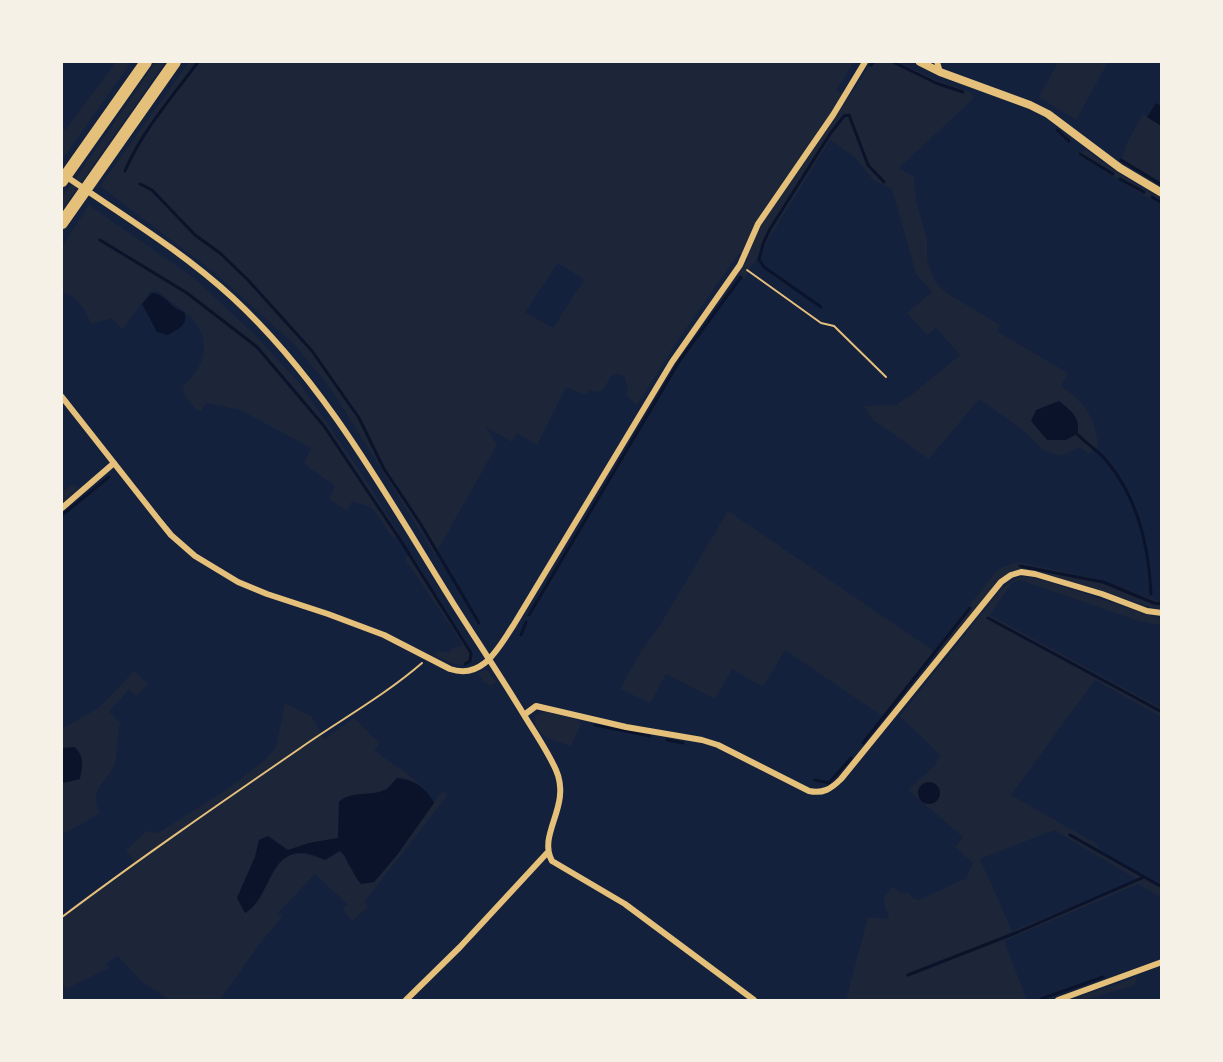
<!DOCTYPE html>
<style>
body{margin:0}
#map{position:relative;width:1223px;height:1062px;overflow:hidden;background:#14213d;font-family:"Work Sans",sans-serif}
canvas{display:block}
.frame{position:absolute;inset:0;border:63px solid #f6f1e7;pointer-events:none}
</style>
<div id="map">
<canvas width="1223" height="1062"></canvas>
<div class="frame"></div>
</div>
<script>
const c = document.querySelector('canvas').getContext('2d');
c.lineJoin = 'round';
function paint(path, color) { c.fillStyle = color; c.fill(path, 'evenodd'); }
function trace(path, color, width, dash) { c.strokeStyle = color; c.lineWidth = width; c.lineCap = dash ? 'butt' : 'round'; c.setLineDash(dash || []); c.stroke(path); }
paint(new Path2D(`
 M116,62H131L62,160V128L65,130Z
 M156,62H165L62,210V198Z
 M189,62H854L836,90L849,97L872,62H898L932,78L968,91L972,94L973,99L899,168L914,177L916,201L927,239V261L936,283L947,293L1000,325L998,332L1068,373L1061,386C1083,400 1097,420 1098,446L1089,454L1079,447L1062,456L1044,451L1022,429L979,399L929,459L872,419L864,406L896,405L911,395L960,355L936,328L927,335L907,313L932,292L916,274L892,189L873,180L856,158L830,140L747,274L744,279L738,275L748,259L739,253L678,340L637,405L626,395L628,388L624,376L618,374L611,376L603,390L595,392L589,390L586,395L566,387L537,445L517,433L512,442L486,427L497,445L435,555L333,392L295,345L215,273L100,186ZM558,263L584,280L553,328L525,312ZM1059,401L1073,413L1066,440H1047Z
 M1058,62H1108L1076,120L1039,97Z
 M1143,114L1161,126V183L1122,159L1126,145Z
 M1086,150L1115,171L1161,199V205L1076,154Z
 M89,205L194,278L254,334L300,384L360,471L400,535L393,538L372,508L352,501L347,511L329,499L335,486L304,464L311,448L240,410L206,403L201,411H198C190,403 183,397 183,386C209,363 213,334 184,311C175,304 167,299 158,291L150,292L123,329L111,318L91,324C85,308 77,298 62,291V247Z
 M73,484L78,489L62,503V492Z
 M728,511L934,651L990,579L1000,568L1018,562L1093,578L1161,602V610L1038,572C1023,569 1012,568 1000,579L939,655L934,651L882,716L785,650L763,687L732,669L715,699L666,674L650,703L620,689L640,653L660,625Z
 M411,553L470,648L473,661C462,671 446,660 434,655L437,651L448,653L453,648L463,645L405,559Z
 M1019,577H1028L1043,580L1161,619V625L1139,621L1020,580L1011,584L990,615L1161,708V717L1095,680L1011,795L1099,845L1097,848L1161,887V897L1138,884L1004,941L1027,1000H846L868,917L887,919L889,914L885,908L884,898L891,888L895,887L899,892L909,893L912,898L919,900L966,878L973,863L955,847L963,837L908,790L935,765L940,755L900,716L1002,588ZM1054,830L1138,880L1012,931L980,859Z
 M487,670L496,682L491,686L483,681L478,673Z
 M134,671L148,684L137,696L129,689L109,712L120,723C118,733 117,759 114,766C106,783 88,789 100,813L62,835V726L66,727L101,706Z
 M285,703L312,717L324,739L354,718L380,743L374,750L395,766L403,770L426,790L407,779L379,792L343,798L339,802L338,838L309,843L288,850L259,840L255,857L237,898L267,886C281,853 291,848 325,860L340,851L345,855L348,865L374,882L397,855L442,791L448,795L364,902L368,907L352,921L343,909L347,904L315,874L278,913L282,917L258,946L220,1000H169L140,980L118,956L106,964L109,968L66,989L62,980V916L134,862L126,850L147,831L158,833L229,788L266,759L276,747Z
 M545,711L577,720L581,724L571,746C556,741 533,736 535,716Z
 M1137,977L1135,985L1085,1000H1070Z`), '#1d2539');
paint(new Path2D(`
 M1156,103L1161,106V126L1147,117Z
 M152,293C165,293 171,309 184,312C189,325 178,329 168,335L157,332L142,304Z
 M1059,401C1070,410 1082,418 1077,434L1066,440H1047L1031,421L1036,410Z
 M74,747C85,755 82,768 80,779L63,783L62,782V748Z
 M397,778C413,779 427,788 434,803L397,855L374,882L361,884C352,874 348,858 340,851L325,860C318,857 310,853 302,853C268,852 270,900 245,913L237,898L255,857L259,840L268,836L288,850L309,843L338,838L339,802C351,790 373,797 387,789C390,786 394,781 397,778Z
 M918 793a11 11 0 1 1 22 0a11 11 0 1 1-22 0Z`), '#0b132b');
trace(new Path2D(`
 M893,62L936,83L963,92
 M871,65L874,62
 M1057,130L1069,141
 M1080,154L1113,174
 M1121,160L1162,185
 M125,171C142,131 172,97 198,62
 M1120,179L1144,192
 M140,184L152,190L195,235L220,253L248,280L312,351L359,418L384,469L420,523L479,623
 M1152,197L1162,203
 M100,240L187,293L257,347L324,426L399,538L471,653L470,661L465,664
 M821,307L764,267L759,260L763,244L770,229L830,134L844,116L849,115L868,165L884,182
 M1077,434C1086,443 1097,450 1105,459C1137,496 1149,546 1151,594
 M62,515L109,477
 M1020,566L1103,582L1154,603L1162,604
 M529,615L680,360L741,277
 M988,618L1162,712
 M521,635L526,622
 M595,725L650,736
 M667,740L683,743
 M863,743L970,608
 M815,780L829,783L851,758
 M1070,835L1162,887
 M908,975L1018,932L1144,877
 M1041,999L1103,977`), '#0b132b', 3);
trace(new Path2D(`
 M747,270L821,323L834,326L886,377
 M62,917C139,859 219,804 299,749C340,720 384,696 422,663`), '#e5c07b', 2);
trace(new Path2D(`
 M937,62L940,72
 M64,175C122,215 182,251 233,298C326,384 387,497 453,603C477,641 501,677 524,715C535,733 547,750 556,770C572,806 537,834 552,861L625,904L754,1000
 M62,397L158,519L171,535L195,556L238,582L267,594L328,614L384,635L450,669C483,680 498,648 513,626L672,362L740,265L758,224L833,115L865,62
 M62,508L114,463
 M524,715L536,706L626,727L702,740L718,745L809,791C823,794 831,789 841,779L1001,582L1011,575L1021,572L1035,574L1102,594L1147,611L1162,613
 M406,1000L460,947L547,853
 M1058,1000L1162,962`), '#e5c07b', 6);
trace(new Path2D(`
 M920,62L940,72L1030,105L1048,114L1120,168L1162,193`), '#e5c07b', 8);
trace(new Path2D(`
 M62,181L146,62
 M62,223L175,62`), '#e5c07b', 12);
</script>
